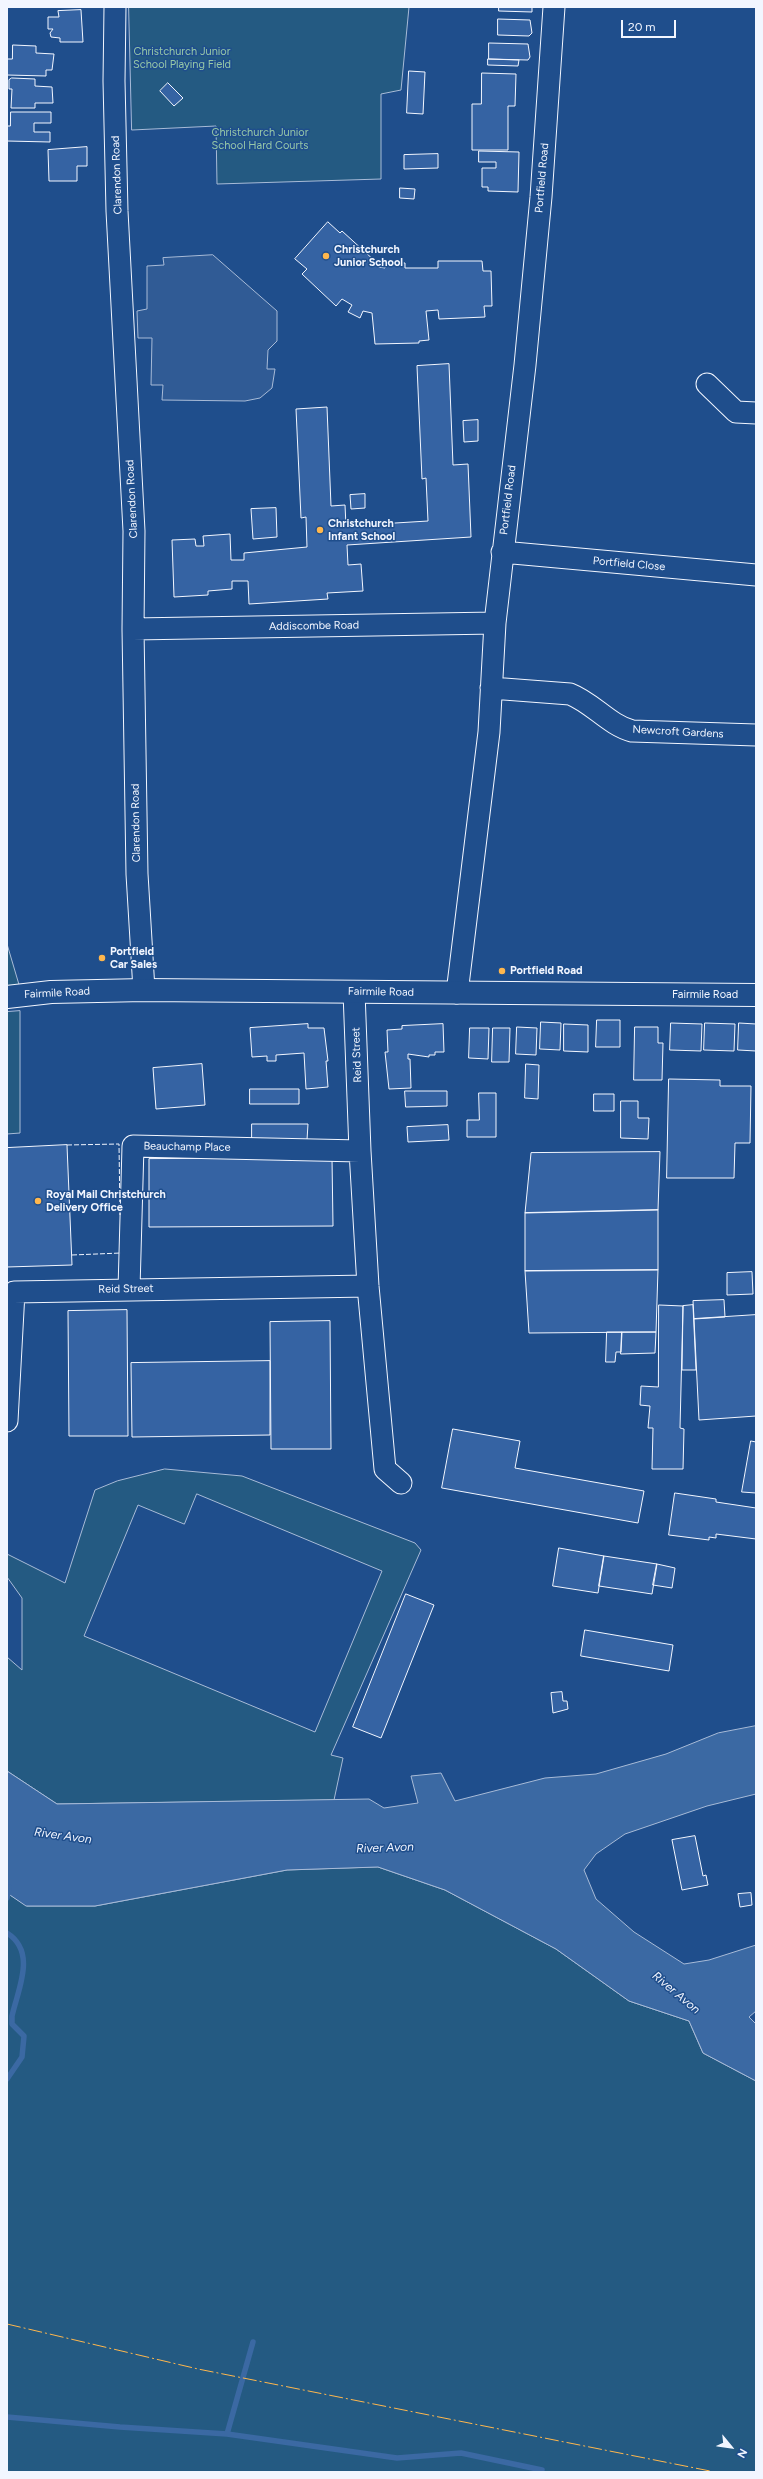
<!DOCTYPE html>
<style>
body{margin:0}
#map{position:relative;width:763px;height:2479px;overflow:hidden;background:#1f4e8c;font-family:Figtree,sans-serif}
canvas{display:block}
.frame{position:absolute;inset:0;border:8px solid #f2f6ff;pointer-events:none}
.north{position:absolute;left:711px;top:2427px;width:40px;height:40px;-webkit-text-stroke:3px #1f4e8c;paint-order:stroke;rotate:119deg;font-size:11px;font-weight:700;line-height:16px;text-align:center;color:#f2f6ff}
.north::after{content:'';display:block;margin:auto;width:14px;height:18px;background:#f2f6ff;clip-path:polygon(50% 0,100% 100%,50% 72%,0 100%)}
.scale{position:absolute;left:621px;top:20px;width:55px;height:18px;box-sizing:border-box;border:2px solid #f2f6ff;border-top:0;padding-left:5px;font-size:12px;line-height:14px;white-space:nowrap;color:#f2f6ff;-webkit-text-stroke:3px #1f4e8c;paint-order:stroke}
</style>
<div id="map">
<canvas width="763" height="2479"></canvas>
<div class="frame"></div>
<div class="north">N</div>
<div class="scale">20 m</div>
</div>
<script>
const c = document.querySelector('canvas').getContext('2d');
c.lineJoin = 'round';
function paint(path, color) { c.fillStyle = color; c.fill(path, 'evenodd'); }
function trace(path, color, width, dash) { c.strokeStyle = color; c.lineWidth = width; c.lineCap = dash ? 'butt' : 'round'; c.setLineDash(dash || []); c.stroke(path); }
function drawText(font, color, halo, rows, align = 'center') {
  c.font = font + ' Figtree,sans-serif'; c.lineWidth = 3; c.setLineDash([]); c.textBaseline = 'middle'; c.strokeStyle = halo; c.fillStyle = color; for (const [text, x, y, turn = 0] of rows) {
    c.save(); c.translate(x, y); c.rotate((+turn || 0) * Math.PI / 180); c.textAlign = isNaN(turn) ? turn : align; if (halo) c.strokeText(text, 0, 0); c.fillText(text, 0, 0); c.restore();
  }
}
const green = new Path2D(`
 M129,7H409L401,90L381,94V179L217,184L216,126L132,130Z
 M7,944L20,988H7Z
 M20,1011V1133L7,1134V1012Z
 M165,1469L242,1476L415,1543L421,1550L331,1755L343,1758L334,1800L57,1804L7,1771V1657L22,1670V1598L7,1577V1554L65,1583L95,1490L117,1481ZM197,1494L382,1571L315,1732L84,1636L138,1505L184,1524Z
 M378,1867L445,1890L556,1949L629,2001L689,2021L703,2053L756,2081V2472H7V1893L27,1906H95L287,1870Z`);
paint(green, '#245a82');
trace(green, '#a8bbd7', 1);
const parking = new Path2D(`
 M213,255L277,311V341L268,350L267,369H275L272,388L260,398L245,401L162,400L163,385H151L152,338H138L137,311L147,309V266L164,265L163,258Z`);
paint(parking, '#305b95');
trace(parking, '#a8bbd7', 1);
const water = new Path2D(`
 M756,1726V1794L707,1806L625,1834L596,1854L584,1870L596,1899L634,1932L684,1964L709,1960L756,1945V2011L749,2017L756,2024V2081L703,2053L689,2021L629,2001L556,1949L445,1890L378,1867L287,1870L95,1906H26L7,1893V1771L57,1804L369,1799L384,1808L418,1803L411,1776L441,1773L455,1801L545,1778L596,1774L666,1754L718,1733Z`);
paint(water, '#3b69a3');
trace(water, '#a8bbd7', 1);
trace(new Path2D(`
 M7,1898L9,1887
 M7,1933C37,1952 18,1989 12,2016V2024L24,2036L22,2057L7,2079
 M7,2417L120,2427L227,2434L397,2458L461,2453L542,2470
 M227,2434L253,2342`), '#3b69a3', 5.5);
const building = new Path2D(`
 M499,7H532V12L499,11Z
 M81,10L83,42H60V38L51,37L50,33L53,29H48V17H59L58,11Z
 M498,19L530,20L532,33L529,36L498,35Z
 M489,43L528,44L530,57L528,60L489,59Z
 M13,45L36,46V53L54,54L52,70H46V76L7,75V59H12Z
 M488,59L519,60L518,66L488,65Z
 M409,71L425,72L423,114L407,113Z
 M482,73L516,74L515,106H508V150H472V104H481Z
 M12,78L35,79V86L52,87L53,103H35V108H11L12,89H9V80Z
 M168,83L183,98L174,106L160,91Z
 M11,112H51V123H34V132H50V142L7,141V126H10Z
 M87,147V166H77V181H49L48,150Z
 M479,151L519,152L518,192L488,191V187H482V168H496V162H479Z
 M438,154V168L404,169V155Z
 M400,188L415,189L414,199L400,198Z
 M328,222L340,233L342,231L376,262L374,264L379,267L385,268V262L405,263V268H438V261H482L483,271H491L492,306H484L485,317L439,319L438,310L426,311L429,340L419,341V343L375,344L372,313L363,311L360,318L348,312L352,305L342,299L336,306L302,274L307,269L295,259Z
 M449,364L453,465L468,464L471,537L347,545L348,565L361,564L363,591L327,593L328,599L249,604L248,581H232V589L208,591V595L174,597L172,540L195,539L196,546H204L203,536L230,534L231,560H244V553L307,547L306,517L301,518L296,409L327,407L331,506L345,505L346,526L428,521L426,478L422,479L417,366Z
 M478,420V441L464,442L463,421Z
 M365,494V508L351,509L350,495Z
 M276,508L277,537L253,539L251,509Z
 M597,1020H620V1047H596Z
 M541,1022L561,1023L560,1050L540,1049Z
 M671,1023L702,1024L701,1051L670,1050Z
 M705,1023L735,1024L734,1051L704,1050Z
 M739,1023L756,1024V1051L738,1050Z
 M308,1024V1028H324L328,1061H326L328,1087L306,1089L304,1053L276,1055V1061H267V1056L252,1057L250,1028Z
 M443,1024L444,1052H435V1055H429V1057L408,1054V1059H410L411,1088L389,1089L385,1052H388L387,1030L402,1029V1026Z
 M564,1024L588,1025V1052L564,1051Z
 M517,1027L537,1028L536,1055L516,1054Z
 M635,1027H658V1043H663L662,1080H634Z
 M470,1028H489L488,1059L469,1058Z
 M493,1028H510L509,1062H492Z
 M202,1064L205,1105L156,1109L153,1068Z
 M526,1064L539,1065L538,1099L525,1098Z
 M669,1079L720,1080V1086H751L750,1143H735L734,1178H667Z
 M250,1089H299V1104H250Z
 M405,1091H447V1106L406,1107Z
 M479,1093H496V1137H467V1120H479Z
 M594,1094H614V1111H594Z
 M621,1101H638V1118H649L648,1139L621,1138Z
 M252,1124H308L307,1140H252Z
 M448,1125L449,1140L408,1142L407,1127Z
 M67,1145L72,1265L7,1267V1148Z
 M660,1152L658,1210L525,1213L531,1153Z
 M332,1158L333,1226L149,1227V1159Z
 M658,1210V1270L525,1271V1213Z
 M658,1270L656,1332L529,1333L525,1271Z
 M752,1272L753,1294L727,1295V1273Z
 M724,1300L725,1317L694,1319L693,1301Z
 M659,1305L683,1306L680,1428L684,1429L683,1469H652L653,1428H648L650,1406L640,1405L641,1386L658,1387Z
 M693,1305L696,1370H682L683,1306Z
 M127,1310L128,1436H69L68,1311Z
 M756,1315V1416L699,1420L694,1319Z
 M330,1321L331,1449H271L270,1322Z
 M607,1332H622L621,1352H616L615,1362H606Z
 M622,1332H656L655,1353L621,1354Z
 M270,1361V1435L132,1437L131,1363Z
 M453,1429L520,1441L515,1468L644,1491L638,1523L442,1488Z
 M751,1441L756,1442V1493L742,1492Z
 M675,1493L716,1499V1502L756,1508V1539L716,1534V1538L709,1537V1540L669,1535Z
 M559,1548L604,1556L598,1593L553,1586Z
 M604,1556L657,1564L652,1594L599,1586Z
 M657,1564L675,1568L672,1588L653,1585Z
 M406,1594L434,1605L381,1738L353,1727Z
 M585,1630L673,1645L669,1671L581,1656Z
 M562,1692L563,1701H567L568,1709L553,1713L551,1693Z
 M695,1836L703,1876L706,1875L708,1885L682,1890L672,1840Z
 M751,1893L752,1905L740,1907L738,1894Z`);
paint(building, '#3563a3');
trace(building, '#f2f6ff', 1);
const minor = new Path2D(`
 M115,7L114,81L117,211L134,531L133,629L137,874L144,990
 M707,384L736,412L756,413
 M502,552L756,575
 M133,629L495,623
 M491,688L570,694C593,703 609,725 632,731L756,735
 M354,992L360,1151L368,1286L385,1469L401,1483
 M457,993L489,732L495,623L525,365L541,197L554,7
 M129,1289L133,1146L360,1151
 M7,1421L14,1292L368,1286`);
const major = new Path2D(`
 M7,997L51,992L144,990L756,995`);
trace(minor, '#f2f6ff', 23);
trace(major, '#f2f6ff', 24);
trace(minor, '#1f4e8c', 21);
trace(major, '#1f4e8c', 22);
trace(new Path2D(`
 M67,1145L119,1144L120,1215
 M72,1255L121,1253`), '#f2f6ff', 1, [5, 2]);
trace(new Path2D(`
 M7,2324L198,2369L715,2472`), '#ffb74d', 1, [14, 3, 2, 3]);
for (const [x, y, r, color] of [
 [326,256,4,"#ffb74d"],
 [320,530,4,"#ffb74d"],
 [102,958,4,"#ffb74d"],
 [502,971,4,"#ffb74d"],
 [38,1201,4,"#ffb74d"]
]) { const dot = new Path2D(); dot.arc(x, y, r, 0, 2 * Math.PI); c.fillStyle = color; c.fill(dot); trace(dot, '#1f4e8c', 1.5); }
drawText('11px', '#97c8a6', '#1f4e8c', [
 ["Christchurch Junior",182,52],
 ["School Playing Field",182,65],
 ["Christchurch Junior",260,133],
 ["School Hard Courts",260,146]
]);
drawText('11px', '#f2f6ff', '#1f4e8c', [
 ["Clarendon Road",117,175,-92],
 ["Portfield Road",542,178,-85],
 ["Clarendon Road",132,499,-93],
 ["Portfield Road",508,500,-83],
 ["Portfield Close",629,564,5],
 ["Addiscombe Road",314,626,-1],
 ["Newcroft Gardens",678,732,3],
 ["Clarendon Road",136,823,-91],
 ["Fairmile Road",381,992,1],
 ["Fairmile Road",57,993,-3],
 ["Fairmile Road",705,995],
 ["Reid Street",357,1055,-92],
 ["Beauchamp Place",187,1147,1],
 ["Reid Street",126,1289,-1]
]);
drawText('bold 11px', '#f2f6ff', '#1f4e8c', [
 ["Christchurch",334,250],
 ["Junior School",334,263],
 ["Christchurch",328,524],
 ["Infant School",328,537],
 ["Portfield",110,952],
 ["Car Sales",110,965],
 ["Portfield Road",510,971],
 ["Royal Mail Christchurch",46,1195],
 ["Delivery Office",46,1208]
], 'left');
drawText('italic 12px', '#f2f6ff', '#1f4e8c', [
 ["River Avon",63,1836,8],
 ["River Avon",385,1848,-2],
 ["River Avon",676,1993,40]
]);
</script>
